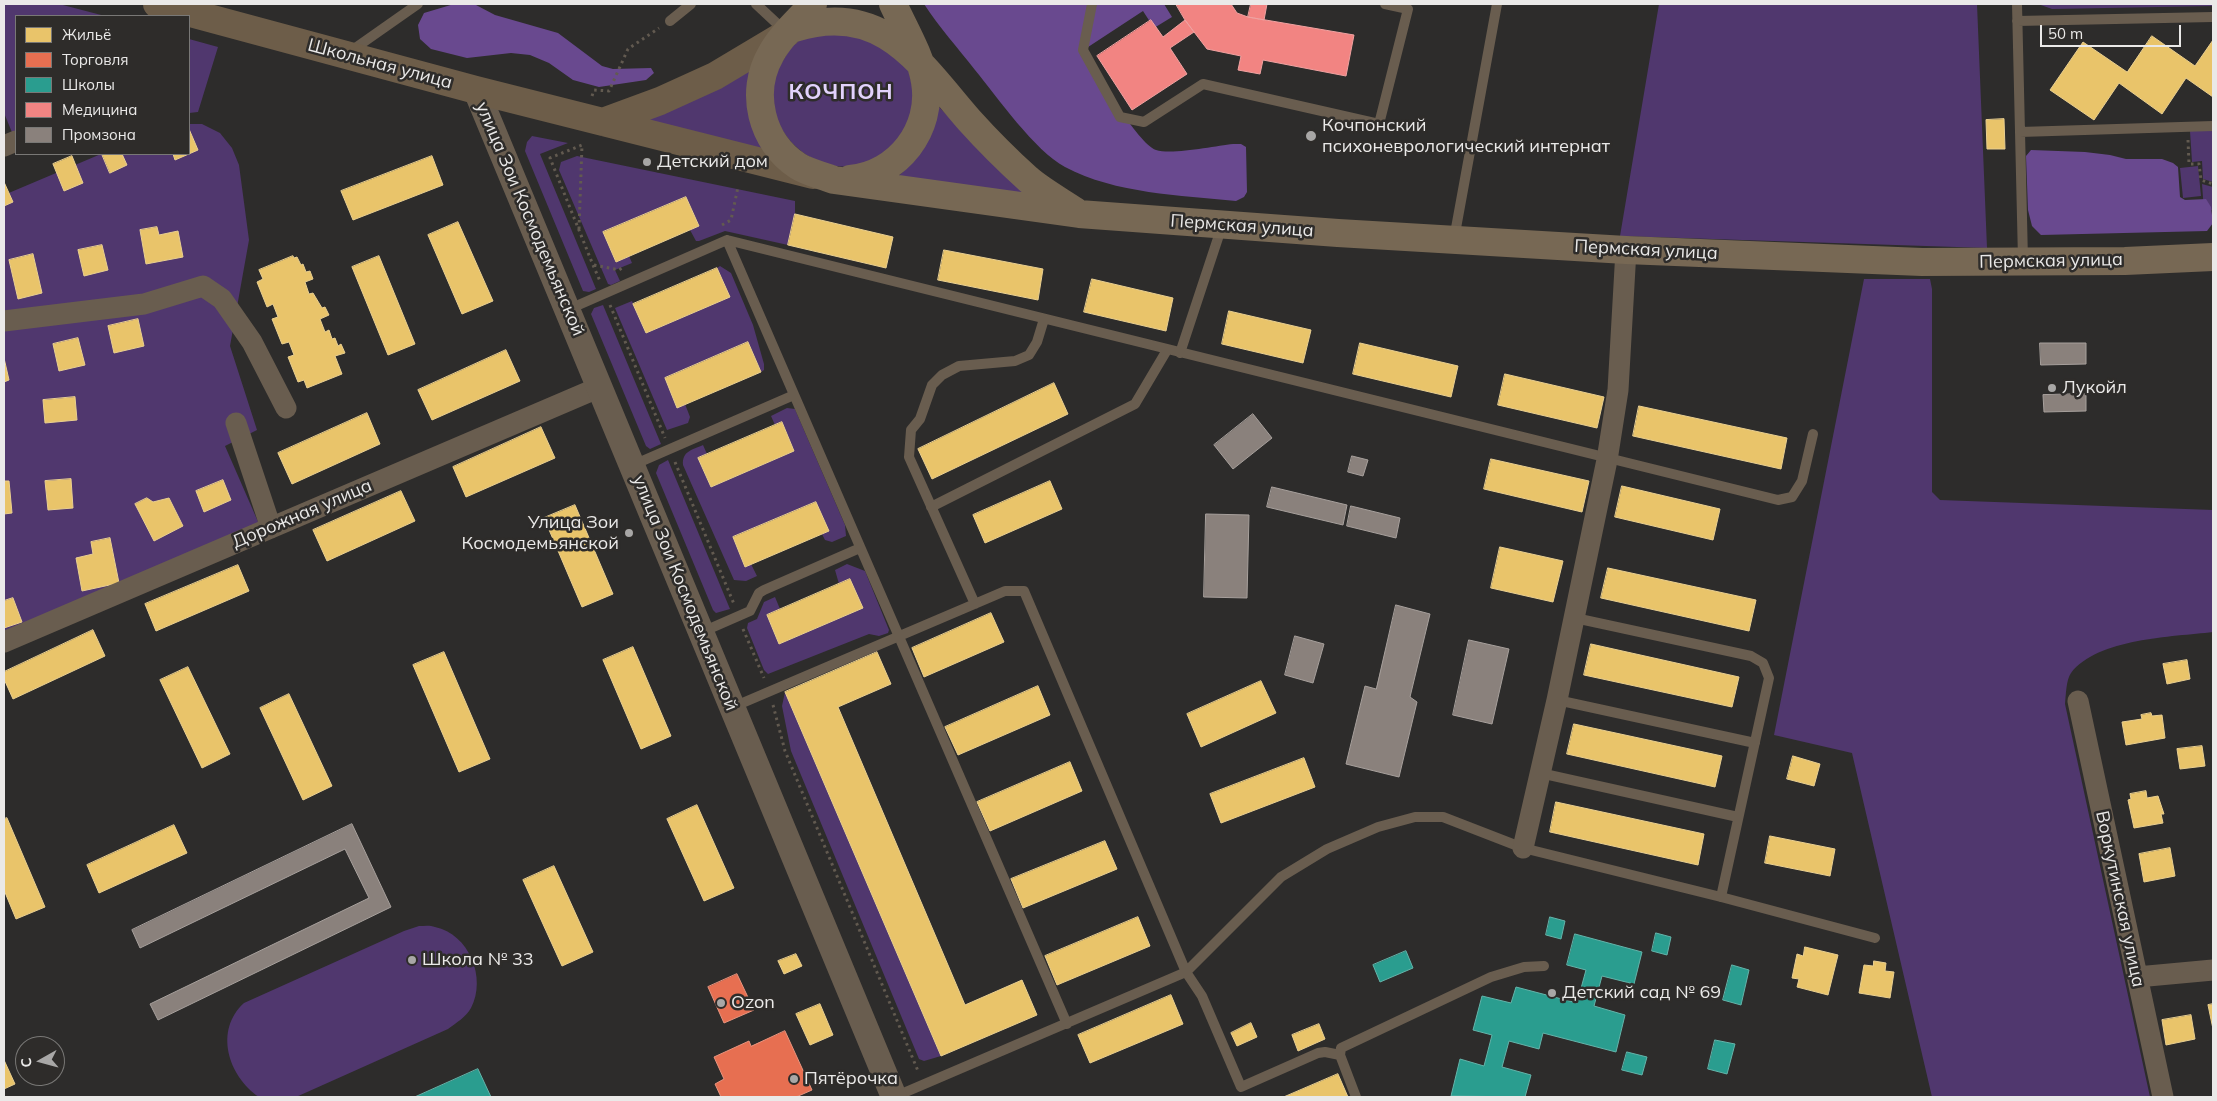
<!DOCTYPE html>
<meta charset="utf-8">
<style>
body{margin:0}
#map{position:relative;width:2217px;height:1101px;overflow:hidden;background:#2d2c2b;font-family:Mulish,sans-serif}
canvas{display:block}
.frame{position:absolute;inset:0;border:5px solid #eae9e8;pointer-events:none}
.legend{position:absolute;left:15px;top:15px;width:175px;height:140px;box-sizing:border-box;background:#2e2c2a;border:1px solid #797876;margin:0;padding:6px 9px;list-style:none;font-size:15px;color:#eae9e8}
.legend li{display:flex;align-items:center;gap:10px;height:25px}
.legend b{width:25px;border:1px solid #797876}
.north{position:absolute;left:15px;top:1036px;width:50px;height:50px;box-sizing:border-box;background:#2e2c2a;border:1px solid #797876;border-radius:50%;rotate:263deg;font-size:14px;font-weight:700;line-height:20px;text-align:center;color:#eae9e8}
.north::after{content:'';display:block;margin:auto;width:18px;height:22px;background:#a8a7a6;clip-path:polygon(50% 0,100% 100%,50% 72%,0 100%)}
.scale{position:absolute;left:2040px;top:25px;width:141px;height:22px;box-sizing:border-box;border:2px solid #eae9e8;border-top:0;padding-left:6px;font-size:15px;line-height:18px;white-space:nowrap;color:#eae9e8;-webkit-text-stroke:4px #2e2c2a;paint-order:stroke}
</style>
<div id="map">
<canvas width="2217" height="1101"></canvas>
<div class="frame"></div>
<ul class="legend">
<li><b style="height:14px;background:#e9c46a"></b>Жильё</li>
<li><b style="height:14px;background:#e76f51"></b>Торговля</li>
<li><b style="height:14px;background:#2a9d8f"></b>Школы</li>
<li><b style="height:14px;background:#f28482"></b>Медицина</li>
<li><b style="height:14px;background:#8a817c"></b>Промзона</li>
</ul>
<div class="north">С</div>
<div class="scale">50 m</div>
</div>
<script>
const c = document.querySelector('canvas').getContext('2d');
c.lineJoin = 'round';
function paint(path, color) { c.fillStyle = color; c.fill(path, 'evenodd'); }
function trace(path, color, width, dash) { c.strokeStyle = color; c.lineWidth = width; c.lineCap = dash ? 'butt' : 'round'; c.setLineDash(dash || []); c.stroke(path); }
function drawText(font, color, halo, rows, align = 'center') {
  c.font = font + ' Mulish,sans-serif'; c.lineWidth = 5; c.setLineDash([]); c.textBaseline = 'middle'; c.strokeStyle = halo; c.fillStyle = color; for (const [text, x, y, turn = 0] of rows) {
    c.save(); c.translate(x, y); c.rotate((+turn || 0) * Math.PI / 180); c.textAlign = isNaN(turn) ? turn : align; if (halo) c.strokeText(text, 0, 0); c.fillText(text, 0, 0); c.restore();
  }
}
paint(new Path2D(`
 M4,4H59L105,16H16V142L4,113Z
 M1659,4H1977L1987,248L1620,236Z
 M2038,4H2213V6L2052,9Z
 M845,25L907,63C909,74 913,86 914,97C915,105 908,125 904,133C901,138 895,143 891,147C832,204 740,125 784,59C789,50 795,41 805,37C816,31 832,28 845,25Z
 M189,39L218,47L198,112L189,113Z
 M764,54L782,162L627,121Z
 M938,106L1029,195L897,177C920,158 935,137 938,106Z
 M189,124H202L220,133L232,148L239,165L249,240L230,346L257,430L225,446L259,524L4,633V195L101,154H189Z
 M2190,131H2213V182L2203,179L2202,161L2192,162Z
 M532,136L568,143L540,154L596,289L589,292L583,291L525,151L527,142Z
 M577,156L795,201V214L788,245L725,231L699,241H696L690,230L699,226L686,197L603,232L616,262L629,256L632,263L615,270L620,281L611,285L608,284L559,170L561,162Z
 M2198,166L2201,196L2183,198L2180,168Z
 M2202,184L2213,187V210L2204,211Z
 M720,266L731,273L753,325L764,364V370L761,372L748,342L665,378L677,407L685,404L690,417L688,423L667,430L615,308L632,301L646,333L729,297L717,268Z
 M1864,279H1930L1932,289V492L1940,500L2213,510V632C2172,637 2098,638 2071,673C2066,680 2066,695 2065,704L2150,1097H1932L1852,753L1774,735Z
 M603,305L661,444L650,449L646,446L591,314L594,308Z
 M787,408L795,409L797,414L845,525L846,536L832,542L825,540L822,534L829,531L816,502L733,537L745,567L751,564L757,576L746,581L734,580L683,465C682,451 692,450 703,445L707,454L698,458L711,487L794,451L782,422L775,425L771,416Z
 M668,460L730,609L716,613L713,610L656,473L659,465Z
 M847,564L865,571L889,630L888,633L879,636L869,634L768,674L764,670L747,628L748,623L757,619L764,602L775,597L780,609L767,615L779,644L862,608L850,579L839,584L835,570Z
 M785,692L941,1056L924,1061L919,1059L791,751L782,706Z
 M419,926C424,926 430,925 435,927C469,934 487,978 471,1008C466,1017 456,1023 448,1029L296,1097H259C228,1076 214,1030 244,1003L404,931Z`), '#50376e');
paint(new Path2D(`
 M454,4L476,5L495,15L558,33L602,66L613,69L651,68L654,73L646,80L599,87L573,80L549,63L530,55L511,53L467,58L431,49L420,39L418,25L424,13Z
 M924,4H1164L1172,17L1154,28L1143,11L1082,51C1095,70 1138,144 1156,150C1172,155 1215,146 1233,144H1241L1246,147L1247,192L1244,197L1236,201C1180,195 1116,194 1065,167C1035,151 997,97 975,70C958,48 939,27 924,4Z
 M2031,150L2085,152L2110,155L2126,159H2162L2173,163L2178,167L2180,197L2185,200L2206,199L2211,207L2213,223L2207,231L2041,235L2032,226L2028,210L2026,156Z`), '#69498f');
const homes = new Path2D(`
 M2152,36L2195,66L2213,40V97L2186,78L2162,114L2119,83L2094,120L2050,90L2083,42L2127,72Z
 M2004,119L2005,149H1987L1986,120Z
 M189,129L198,150L175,160L173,154H189Z
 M102,154H122L127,165L110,173Z
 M72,156L83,183L64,191L53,164Z
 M432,156L443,185L353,220L341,191Z
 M4,182L13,202L4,206Z
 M686,197L699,226L616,262L603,232Z
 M795,214L893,237L886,268L788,245Z
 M458,222L493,301L462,314L428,235Z
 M157,227L159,235L178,231L183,257L146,264L140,230Z
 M102,245L108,270L84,276L78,250Z
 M944,250L1043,269L1038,300L938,280Z
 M33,254L42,293L18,299L9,260Z
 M293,256L294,258L297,257L301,265L303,264L306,272L310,271L313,279L305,282L309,294L313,293L322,308L325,307L329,315L320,319L325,332L329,330L332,339L335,338L338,346L341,344L345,353L335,356L342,374L307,388L304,380L298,382L288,357L294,355L289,342L282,344L272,319L278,317L273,304L267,307L257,282L263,279L259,270Z
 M379,256L415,344L388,355L352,267Z
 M717,268L730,297L646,333L633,304Z
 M1092,279L1173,298L1166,331L1084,312Z
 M1229,311L1311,330L1303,363L1222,344Z
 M138,319L144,346L114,353L108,326Z
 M78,338L85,365L59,371L53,344Z
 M748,342L761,372L677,408L665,378Z
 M1360,343L1458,366L1451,397L1353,374Z
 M506,350L520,381L432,420L418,390Z
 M4,358L9,380L4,382Z
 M1505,374L1604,397L1597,428L1498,405Z
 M1054,383L1068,414L932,479L918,449Z
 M75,397L77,420L45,423L43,400Z
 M1639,406L1787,438L1781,469L1633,436Z
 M367,413L380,444L292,484L278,453Z
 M782,422L794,451L711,487L698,458Z
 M541,427L555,458L466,497L453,467Z
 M1491,459L1589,481L1582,512L1484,489Z
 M71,479L73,508L48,510L45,481Z
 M223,480L231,500L204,512L196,491Z
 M4,481H9L12,513L4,514Z
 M1050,481L1062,509L985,543L973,515Z
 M1622,486L1720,509L1713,540L1615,517Z
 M401,491L415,521L327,561L313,530Z
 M147,498L153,502L169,498L183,526L154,541L135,504Z
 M816,502L829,531L745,567L733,537Z
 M575,505L613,594L582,607L544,518Z
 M110,538L119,583L82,591L76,558L93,554L91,542Z
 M1500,547L1563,561L1553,602L1491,588Z
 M238,565L249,591L156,631L145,604Z
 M1608,568L1756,600L1749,631L1601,598Z
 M850,579L863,608L779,644L767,615Z
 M13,598L22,622L4,628V601Z
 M991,613L1004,642L924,677L912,648Z
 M93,630L105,656L13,699L4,679V672Z
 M1591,644L1739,677L1732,707L1584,675Z
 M633,647L671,736L641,749L603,660Z
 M444,652L490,759L459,772L413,665Z
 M877,652L891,684L838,707L965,1005L1022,980L1037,1015L941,1056L785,692Z
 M2187,660L2190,679L2167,684L2163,664Z
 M188,667L230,754L202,768L160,680Z
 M1261,681L1276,713L1201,747L1187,714Z
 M1038,686L1050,715L958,755L945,727Z
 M289,694L332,786L303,800L260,708Z
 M2151,713L2152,716L2162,715L2165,738L2126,745L2122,722L2142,719L2141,715Z
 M1574,724L1722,756L1715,787L1567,754Z
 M2202,746L2205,766L2180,769L2177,749Z
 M1793,756L1820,764L1814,786L1787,779Z
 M1304,758L1315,787L1221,823L1210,794Z
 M1070,762L1082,791L990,831L977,802Z
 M2146,791L2147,798L2158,796L2164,814H2161L2163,823L2134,828L2128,800L2131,799L2130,794Z
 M1556,802L1704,834L1698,865L1550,832Z
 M697,805L734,888L704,901L667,819Z
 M7,818L45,907L16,919L4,890V819Z
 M174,825L187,853L99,893L87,865Z
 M1770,836L1835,849L1830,876L1765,863Z
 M1105,841L1117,869L1023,908L1011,879Z
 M2170,848L2175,876L2144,882L2139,854Z
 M554,866L593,952L562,966L523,880Z
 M1138,917L1150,946L1057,985L1045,956Z
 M1805,947L1838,955L1828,995L1797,987L1799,979L1792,978L1797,954L1803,956Z
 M796,954L802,966L784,974L778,961Z
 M1874,961L1886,963L1885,971L1894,972L1890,998L1859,993L1864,965L1873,966Z
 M1171,995L1183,1024L1090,1063L1078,1035Z
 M820,1004L833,1035L810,1045L796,1014Z
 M2213,1004V1029L2208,1005Z
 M2191,1015L2195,1039L2166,1045L2162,1020Z
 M1251,1023L1257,1037L1237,1046L1231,1033Z
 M1319,1024L1325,1039L1298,1051L1292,1035Z
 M4,1060L15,1084L4,1089Z
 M1338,1074L1348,1097H1284Z`);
paint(homes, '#e9c46a');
trace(homes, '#e9cf90', 1);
const shops = new Path2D(`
 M737,974L754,1010L724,1023L708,987Z
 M785,1031L812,1090L796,1097H721L715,1084L724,1079L714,1057L749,1041L751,1046Z`);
paint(shops, '#e76f51');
trace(shops, '#e8947e', 1);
const schools = new Path2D(`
 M1550,917L1565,921L1561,939L1546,935Z
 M1656,933L1671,937L1667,955L1652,951Z
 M1575,934L1642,952L1634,984L1602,976L1594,1006L1625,1015L1616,1052L1543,1033L1539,1049L1509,1041L1502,1067L1531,1075L1525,1097L1451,1096L1460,1059L1484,1066L1492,1035L1473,1030L1482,996L1511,1003L1516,987L1577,1003L1586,970L1567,965Z
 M1406,951L1413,968L1380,982L1373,965Z
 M1732,965L1749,970L1741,1005L1723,1000Z
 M1715,1040L1735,1044L1727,1074L1708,1069Z
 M1627,1052L1647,1057L1642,1075L1622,1070Z
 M478,1069L491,1097H415Z`);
paint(schools, '#2a9d8f');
trace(schools, '#64b4aa', 1);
const health = new Path2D(`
 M1176,4H1231L1237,13L1248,17L1354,35L1346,76L1263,60L1260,74L1238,70L1241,56L1207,49L1185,20Z
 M1251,4H1267L1264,20L1248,17Z
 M1151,20L1163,37L1185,20L1194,32L1170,48L1187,74L1132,110L1097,56Z`);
paint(health, '#f28482');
trace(health, '#f0a2a1', 1);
const industry = new Path2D(`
 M2040,343H2086V364L2041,365Z
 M2086,394V411L2044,412L2043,395Z
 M1253,414L1272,438L1233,469L1214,445Z
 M1352,456L1368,460L1363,476L1348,472Z
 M1272,487L1347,505L1343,525L1267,507Z
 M1351,506L1400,518L1396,538L1347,526Z
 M1206,514L1249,515L1247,598L1204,597Z
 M1396,605L1430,614L1410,697L1417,702L1399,777L1346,764L1365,686L1376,689Z
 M1295,636L1324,644L1313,683L1285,675Z
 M1469,640L1509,649L1492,724L1453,715Z
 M352,824L391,907L158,1020L150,1004L369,898L345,849L140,948L132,930Z`);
paint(industry, '#8a817c');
trace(industry, '#a7a09c', 1);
trace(new Path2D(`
 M592,96L594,90L609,91L628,49L659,28
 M2188,140L2189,164H2199L2201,180L2213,184
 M722,225L731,220L738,187
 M579,229L582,145L550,158L593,265L600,281
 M594,265L619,270L622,268
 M610,305L665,438
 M675,462L734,604
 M743,629L764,678
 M773,705L785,751L918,1071`), '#625a50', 3, [2.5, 4]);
trace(new Path2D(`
 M756,4L786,32
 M1092,4L1083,50L1120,117L1144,122L1203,84L1379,124L1408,9L1385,4
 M2017,4L2023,260
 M670,21L691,4
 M2017,21L2213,17
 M351,51L418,4
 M2020,132L2213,126
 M1454,239L1497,4
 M727,240L1067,1024
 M567,310L727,240L1778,500L1792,497L1802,481L1813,434
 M1180,353L1222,226
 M633,465L794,395
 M931,507L1135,404L1167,350
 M975,604L909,457L911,430L920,419L932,385L942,375L959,366L1015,361L1029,355L1037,342L1044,319
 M1575,618L1751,656L1763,663L1769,678L1721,897
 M702,632L750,611L759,593L764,590L860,548
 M1557,700L1755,743
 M733,707L1005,591H1024L1186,972L894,1097
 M1540,773L1738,817
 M1340,1055L1325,1052L1318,1053L1241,1087L1202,996L1186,972L1281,877L1327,849L1378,827L1415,817H1443L1523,848L1721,897L1875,938
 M1356,1097L1340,1055L1341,1048L1491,977L1524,967L1544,966`), '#695d4f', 10);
trace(new Path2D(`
 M4,146L16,141
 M4,321L144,304L203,286L222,299L252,342L286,408
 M236,423L271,528
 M4,642L600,387
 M2078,701L2163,1097
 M1523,848L1557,700L1607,460L1618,390L1626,250
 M2137,977L2213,970`), '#695d4f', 21);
trace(new Path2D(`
 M476,90L894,1097`), '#695d4f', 26);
trace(new Path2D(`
 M157,4L476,90L813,175
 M603,122L660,101L715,76L787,33`), '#6d5d49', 28);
trace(new Path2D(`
 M813,4C799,20 781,35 771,54C749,92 761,142 798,166C809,173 822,175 834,180L1079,214L1338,233L1626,250L1922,262L2125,261L2213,257
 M795,28C883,0 921,65 969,120C987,140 1008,161 1028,179C1042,191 1060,201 1075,211
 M850,179C898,175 933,129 925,82C921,56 904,28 893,4`), '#776854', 28);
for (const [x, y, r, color] of [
 [1311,136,6,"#a8a7a6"],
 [647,162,5,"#a8a7a6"],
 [2052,388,5,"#a8a7a6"],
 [629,533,5,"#a8a7a6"],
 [412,960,5,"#a8a7a6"],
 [1552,993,5,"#a8a7a6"],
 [721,1003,5,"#a8a7a6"],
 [794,1079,5,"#a8a7a6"]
]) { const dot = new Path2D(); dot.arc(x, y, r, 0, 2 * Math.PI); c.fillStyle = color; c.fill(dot); trace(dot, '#2e2c2a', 2); }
drawText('18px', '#eae9e8', '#2e2c2a', [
 ["Школьная улица",380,64,15],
 ["улица Зои Космодемьянской",530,219,67],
 ["Пермская улица",1242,226,4],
 ["Пермская улица",1646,250,3],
 ["Пермская улица",2051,261,-1],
 ["Дорожная улица",302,514,-23],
 ["улица Зои Космодемьянской",685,593,68],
 ["Воркутинская улица",2120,899,78]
]);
drawText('18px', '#eae9e8', '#2e2c2a', [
 ["Кочпонский",1322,126],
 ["психоневрологический интернат",1322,147],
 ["Детский дом",657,162],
 ["Лукойл",2062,388],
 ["Улица Зои",619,523,"right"],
 ["Космодемьянской",619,544,"right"],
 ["Школа № 33",422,960],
 ["Детский сад № 69",1562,993],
 ["Ozon",731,1003],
 ["Пятёрочка",804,1079]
], 'left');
c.letterSpacing = '1px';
drawText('bold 22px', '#e2d2fc', '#2e2c2a', [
 ["КОЧПОН",841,92]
]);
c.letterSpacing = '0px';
</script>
